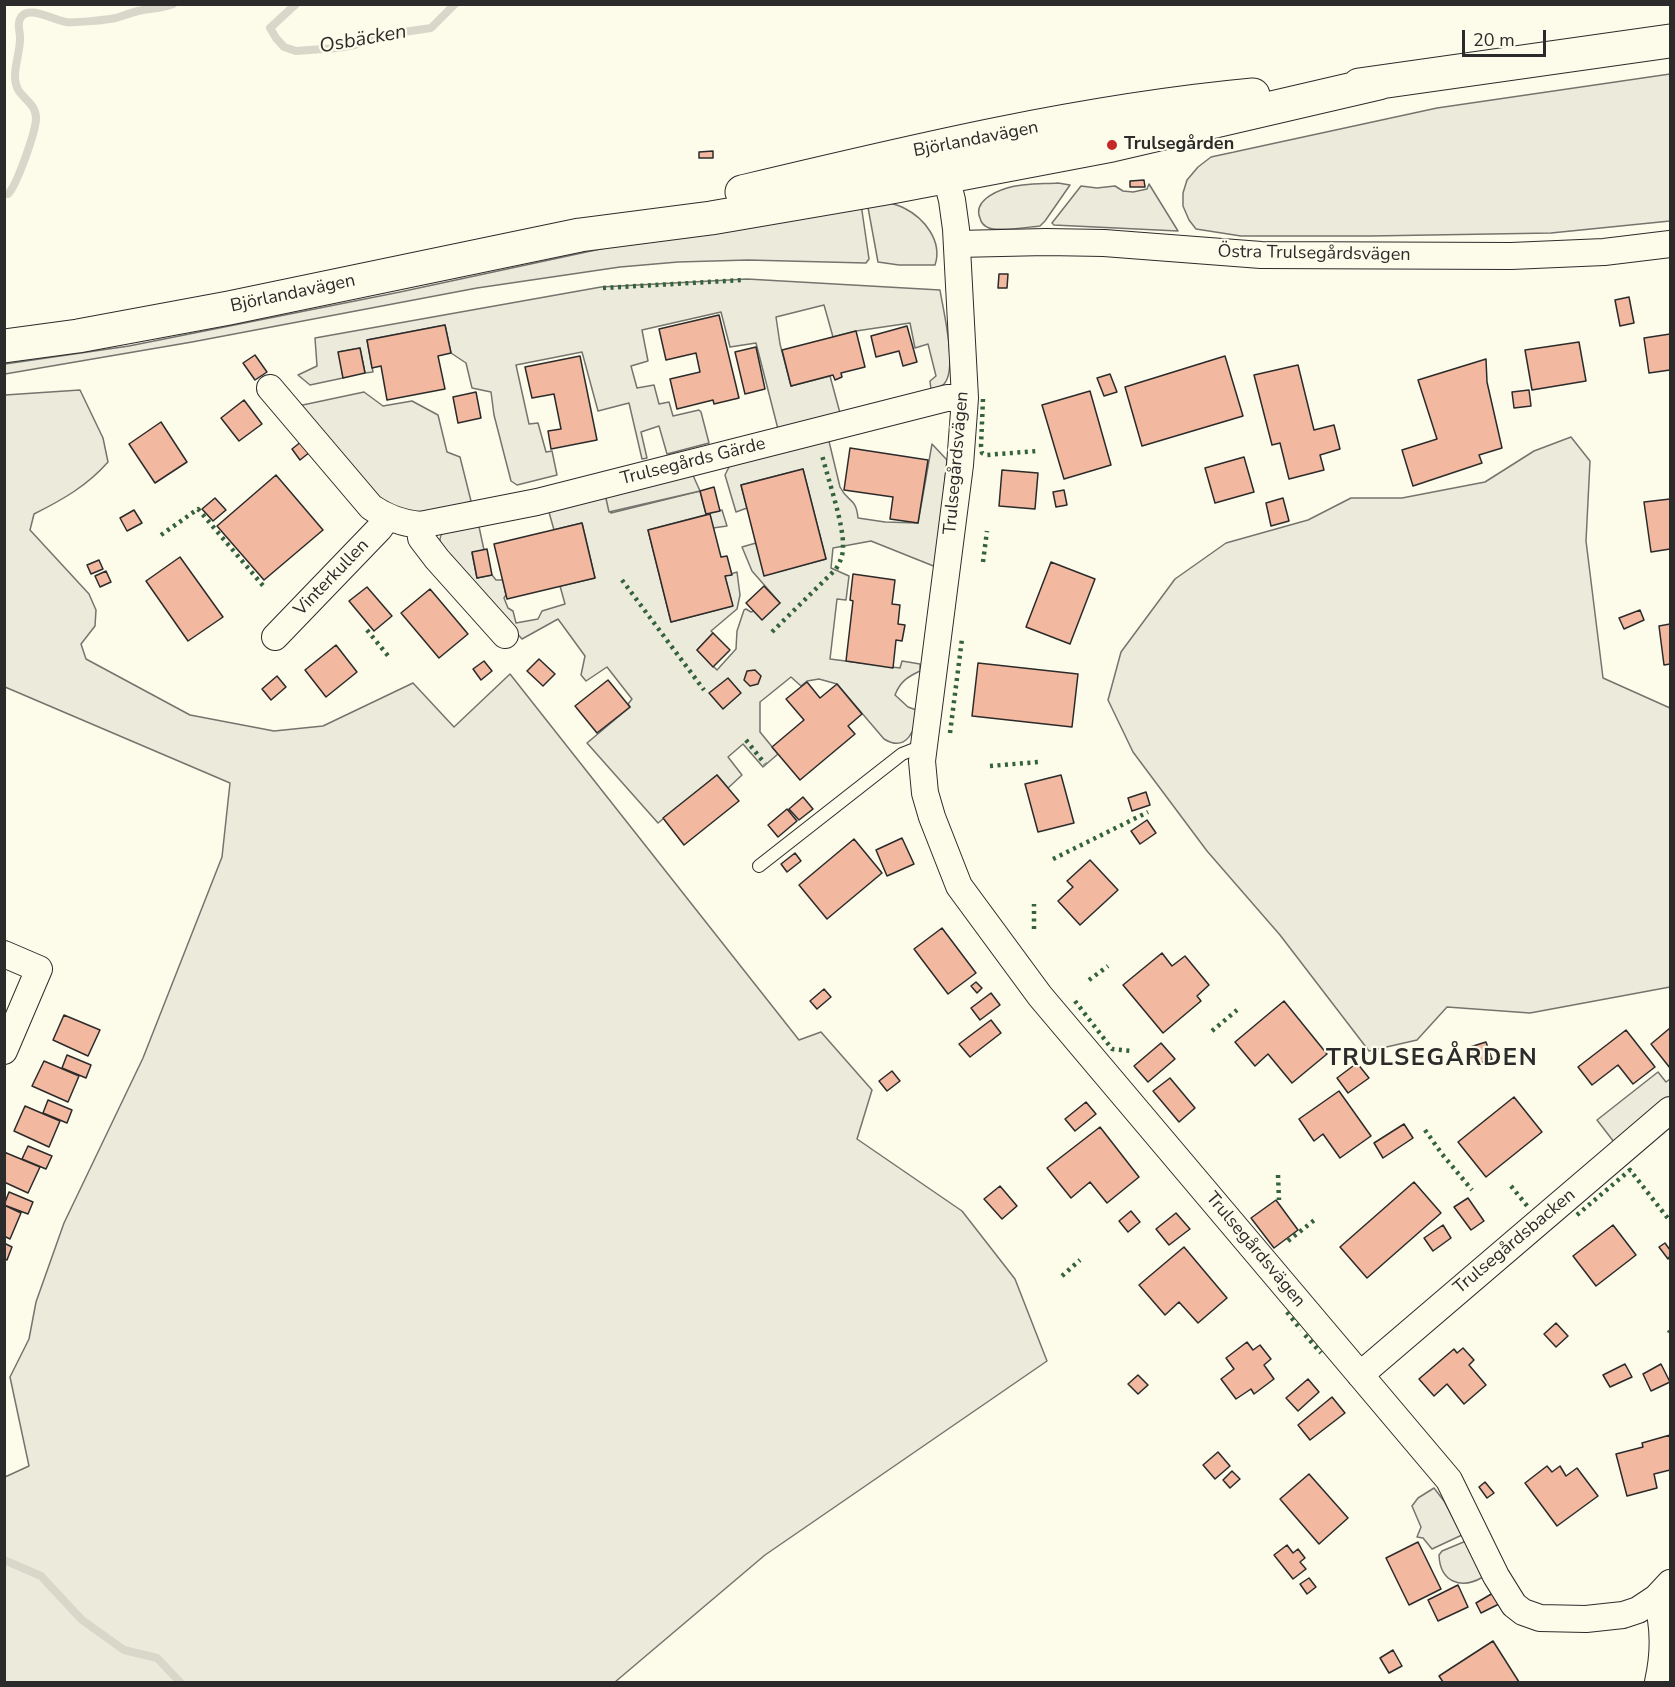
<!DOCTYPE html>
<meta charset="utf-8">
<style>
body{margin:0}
#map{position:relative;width:1675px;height:1687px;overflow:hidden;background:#fdfbea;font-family:"Nunito Sans",sans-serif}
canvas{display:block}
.frame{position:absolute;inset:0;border:6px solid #2b2b2b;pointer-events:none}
.scale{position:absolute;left:1462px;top:30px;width:84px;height:27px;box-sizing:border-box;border:3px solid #2b2b2b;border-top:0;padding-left:8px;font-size:18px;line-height:21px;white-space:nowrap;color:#2b2b2b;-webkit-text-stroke:4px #fdfbea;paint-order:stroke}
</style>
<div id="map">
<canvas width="1675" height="1687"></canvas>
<div class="frame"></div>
<div class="scale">20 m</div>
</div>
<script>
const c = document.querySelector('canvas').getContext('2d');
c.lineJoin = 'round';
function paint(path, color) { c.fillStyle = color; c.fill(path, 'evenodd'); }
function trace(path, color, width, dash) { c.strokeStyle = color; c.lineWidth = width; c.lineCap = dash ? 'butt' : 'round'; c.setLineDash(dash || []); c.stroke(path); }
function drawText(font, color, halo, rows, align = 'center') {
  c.font = font + ' "Nunito Sans",sans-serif'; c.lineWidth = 4.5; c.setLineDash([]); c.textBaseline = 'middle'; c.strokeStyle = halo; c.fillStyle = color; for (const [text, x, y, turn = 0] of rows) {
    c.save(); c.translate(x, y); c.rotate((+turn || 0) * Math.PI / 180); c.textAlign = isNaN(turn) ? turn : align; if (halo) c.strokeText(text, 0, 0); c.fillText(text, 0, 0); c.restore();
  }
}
const green = new Path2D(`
 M1670,74V221L1551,233L1370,236H1241L1196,229L1189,220L1183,206V193L1187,180L1198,167L1211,157L1437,108Z
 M1058,183L1070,185L1045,221L1040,226C1028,227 998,232 989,228C984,226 981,223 980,218C973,202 994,192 1007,188C1023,183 1041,184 1058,183Z
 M1149,184L1178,231L1054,225L1052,223L1081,186L1097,188L1115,186L1123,191L1133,192L1147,189Z
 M867,202C879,202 893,202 904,208C924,218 943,241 935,265H899L878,262Z
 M861,204L869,259L866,263L748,260L678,262L620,267L477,288L192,342L5,374V364L129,346L400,292L661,236Z
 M747,279L940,290C943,310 958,369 944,384C941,387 936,388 931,390L930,381L936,376L928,344L915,348L910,323L856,331L833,337L824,305L776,317L780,344L791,386L830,376L840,413L778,429L756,343L730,347L721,312L642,330L648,361L631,366L637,388L654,385L659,404L669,402L673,416L699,410L701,412L709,443L667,454L659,426L641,432L647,458L642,459L629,403L598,411L582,352L516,365L529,424L538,423L546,452L552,451L557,475L517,485L511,481L494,415L491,392L472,388L466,363L451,353L445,325L367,340L373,372L365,373L360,348L339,352L343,378L310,385L298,375L317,366L315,338L601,287Z
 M80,390L103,438L108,462C87,486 62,500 34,514L30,530L89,594L96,610L95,626L81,644L86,659L190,715L274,731L323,726L413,683L454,727L510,674L799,1040L821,1032L872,1090L857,1139L962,1211L1015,1279L1047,1361L765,1555L615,1682H5V1477L29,1466L10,1377L29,1339L36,1302L64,1223L143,1058L222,857L230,783L5,687V395Z
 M364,392L383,406L412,401L438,415L447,452L460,457L471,501L456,508L421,516L376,503L298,406Z
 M827,433L840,487C848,503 856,497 858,518L885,522L918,523L932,444L947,460L936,567L871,541L833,548L831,568L849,576L846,600L837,599L830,659L900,668L902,661L920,664V671C907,677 900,682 895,695L908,707L919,711C915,730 907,753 884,739L837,684L819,679L807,681L801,686L791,677L760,702V732L778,754L763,767L743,744L728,757L742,775L728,788L717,775L658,823L587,743L630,707L628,704L632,699L607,667L586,681L581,675L585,656L558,619L522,639L447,557C444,553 439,545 440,539C441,526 467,524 478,522L484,550L472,553L477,578L492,575L496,580H503L506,595L504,598L508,608L513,611L516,623L538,619L542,611L565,604L560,586L595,578L582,523L554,530L547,505L604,492L611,513L700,491L706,514L722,510L727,526L713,528L709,514L648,530L671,622L732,606L725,576L737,572L740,595L737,609L711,631L713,633L697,650L717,670L736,649L737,631L744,610L746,609L751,612L780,603L752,571L742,547L756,543L765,575L826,559L803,469L741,485L747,508L736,512L725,475L730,465Z
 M1571,437L1590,461L1586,541L1603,678L1670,708V987L1530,1013L1447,1007L1417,1040L1369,1051L1280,935L1207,851L1133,752L1108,700L1121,652L1175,579L1226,543L1308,520L1351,498H1402L1485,482L1534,451Z
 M1658,1072L1666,1082L1670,1079V1098L1614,1142L1597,1120Z
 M1434,1488L1444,1501L1462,1535L1432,1549L1423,1538L1417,1537L1421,1527L1412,1506L1418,1498Z
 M1466,1541L1483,1577C1461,1590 1440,1582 1439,1555L1442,1551Z`);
paint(green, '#ecebdb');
trace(green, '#74746e', 1.5);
const parking = new Path2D(`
 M692,473L700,491L609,512L605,494Z`);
paint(parking, '#eceadb');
trace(parking, '#74746e', 1.5);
trace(new Path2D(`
 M296,4L270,28L276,38L284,47L296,51L337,48L355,45L390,34L431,28L455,4
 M4,194H8C17,185 36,131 36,118C36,105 25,100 19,91C9,76 21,54 20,37C20,31 17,25 20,19C27,3 54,21 66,22C74,23 107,20 116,18C123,16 130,13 138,11C150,8 161,9 173,4
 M4,1560L41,1576L82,1620L124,1650L157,1658L180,1682`), '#d8d7c9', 8);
const building = new Path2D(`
 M713,151V158H699V152Z
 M1144,180L1145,187H1130V181Z
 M999,274H1008L1007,288H998Z
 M1629,297L1634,323L1620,326L1615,300Z
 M719,315L739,398L714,404L713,400L677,409L670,379L700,372L696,353L666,360L659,329Z
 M445,325L451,353L438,356L445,389L387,400L381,366L372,368L367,340Z
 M907,326L917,362L903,366L899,351L876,357L871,336Z
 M856,331L865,367L841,373L842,377L835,380L833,375L791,386L782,350Z
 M1670,334V370L1649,373L1644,338Z
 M1579,342L1586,381L1532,390L1525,350Z
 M756,347L765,389L745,394L735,352Z
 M360,348L365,373L343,378L338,352Z
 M255,355L267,372L255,380L243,363Z
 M580,356L597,440L551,449L548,431L561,429L554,394L532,398L525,367Z
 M1225,356L1243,416L1142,446L1125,387Z
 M1486,359L1487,382L1502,448L1479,455L1482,463L1413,486L1402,450L1437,439L1418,380Z
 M1298,365L1314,430L1334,425L1340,449L1320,455L1324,470L1289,479L1280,443L1272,445L1254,375Z
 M1110,374L1117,392L1104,396L1097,378Z
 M1529,390L1531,406L1514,408L1512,392Z
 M1090,391L1111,465L1064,479L1042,405Z
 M476,392L481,418L458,423L453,397Z
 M244,400L262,424L239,441L221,418Z
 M161,422L187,462L155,483L129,444Z
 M302,441L310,452L300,460L292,449Z
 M850,448L928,460L918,523L890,519L893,497L844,490Z
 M1244,457L1254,492L1215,503L1205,468Z
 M803,469L826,559L764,576L741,485Z
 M1002,470L1038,473L1035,509L999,506Z
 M276,475L323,530L264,580L217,526Z
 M714,487L720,511L706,514L700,491Z
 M1064,490L1067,505L1056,507L1053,492Z
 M215,498L226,510L213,521L202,509Z
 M1283,498L1289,521L1271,526L1266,503Z
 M1670,499V549L1651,552L1644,502Z
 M134,510L142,523L127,531L120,518Z
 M710,514L721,557L727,556L732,575L725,576L733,606L671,622L648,530Z
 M582,523L595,578L507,599L494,544Z
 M487,549L492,575L477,578L472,552Z
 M180,557L223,617L188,641L146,581Z
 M99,560L103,569L91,574L87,565Z
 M1051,562L1095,579L1070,644L1026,627Z
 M106,571L111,582L100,587L95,576Z
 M853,574L895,580L892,604L900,605L898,624L905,625L902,641L896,640L893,668L846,661L853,601L850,600Z
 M764,586L780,603L762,620L746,603Z
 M367,587L392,616L374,631L349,601Z
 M430,589L468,634L439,658L401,613Z
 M1640,610L1644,620L1624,629L1619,618Z
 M1670,624V664L1664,665L1659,626Z
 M713,633L730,650L713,667L697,650Z
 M336,645L357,672L326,697L305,670Z
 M539,659L555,674L543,686L527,671Z
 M484,661L492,671L481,680L473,669Z
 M978,663L1078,674L1072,727L972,716Z
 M755,670L761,676L758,684L750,686L744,680L747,671Z
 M277,676L286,687L271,700L262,689Z
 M728,678L741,693L723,709L709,693Z
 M608,680L630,707L597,733L575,706Z
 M807,682L820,698L837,684L862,714L848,726L855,734L800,780L772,747L804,720L786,699Z
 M717,775L739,801L684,845L663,818Z
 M1061,775L1074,823L1038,832L1025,784Z
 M1146,792L1150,805L1132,811L1128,798Z
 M803,797L813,809L799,820L789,809Z
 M787,809L797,821L778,837L768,825Z
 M1147,820L1156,833L1140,844L1131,831Z
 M902,838L914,864L887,876L876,850Z
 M854,839L882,873L827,919L799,885Z
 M795,853L801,861L787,872L781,864Z
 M1090,860L1118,890L1080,925L1058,901L1073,887L1067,881Z
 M942,928L976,973L948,994L914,949Z
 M1162,953L1172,966L1185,956L1209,985L1197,996L1201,1001L1163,1033L1123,985Z
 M976,982L982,988L977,993L971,986Z
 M824,989L831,997L817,1009L810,1001Z
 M991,993L1000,1005L980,1020L971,1008Z
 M1284,1001L1327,1054L1292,1083L1268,1054L1255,1066L1235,1042Z
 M64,1015L100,1030L88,1056L53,1040Z
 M991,1020L1001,1033L970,1057L959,1044Z
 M1670,1028V1068L1651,1044Z
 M1626,1030L1655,1067L1633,1084L1618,1065L1592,1085L1578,1067Z
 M1486,1042L1492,1059L1476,1064L1470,1047Z
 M1161,1043L1175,1059L1148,1082L1134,1066Z
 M67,1055L91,1065L86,1078L62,1068Z
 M44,1061L79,1076L68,1102L32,1086Z
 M1357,1063L1369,1078L1348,1093L1337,1078Z
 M892,1071L900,1081L887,1091L879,1081Z
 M1170,1078L1195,1108L1179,1122L1153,1091Z
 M1339,1091L1371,1136L1340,1158L1323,1134L1314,1141L1299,1119Z
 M1514,1097L1542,1132L1486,1177L1458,1142Z
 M48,1100L72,1110L67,1123L43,1113Z
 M1086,1102L1096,1114L1075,1131L1065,1119Z
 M25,1106L60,1121L49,1147L14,1131Z
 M1404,1124L1413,1138L1383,1158L1374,1143Z
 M1100,1127L1139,1177L1107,1203L1090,1182L1071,1198L1047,1168Z
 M28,1146L52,1156L46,1169L22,1159Z
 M4,1152L40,1167L28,1193L4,1182Z
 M1414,1182L1441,1213L1367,1278L1340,1247Z
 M1000,1186L1017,1206L1002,1219L984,1199Z
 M9,1192L33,1202L28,1214L4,1205Z
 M1468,1198L1484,1221L1471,1230L1454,1207Z
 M1276,1200L1298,1230L1274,1248L1251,1218Z
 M4,1205L21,1213L10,1239L4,1236Z
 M1131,1211L1140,1222L1128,1232L1119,1221Z
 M1176,1213L1190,1229L1169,1245L1156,1229Z
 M1443,1225L1451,1238L1433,1251L1424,1238Z
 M1613,1225L1636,1255L1596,1286L1573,1256Z
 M4,1243L12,1247L7,1260L4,1258Z
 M1665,1243L1670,1250V1256L1668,1259L1659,1247Z
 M1184,1247L1227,1298L1198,1323L1179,1302L1165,1315L1139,1285Z
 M1556,1323L1568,1336L1556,1347L1544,1334Z
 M1247,1342L1253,1350L1260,1345L1271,1359L1264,1365L1274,1379L1254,1394L1251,1389L1236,1399L1221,1379L1234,1369L1226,1358Z
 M1463,1348L1474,1360L1469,1365L1486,1385L1464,1404L1447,1384L1434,1396L1419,1379L1454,1349L1457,1353Z
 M1625,1364L1632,1377L1610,1387L1603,1375Z
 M1661,1364L1670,1382L1651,1391L1643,1374Z
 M1138,1375L1148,1385L1138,1394L1128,1384Z
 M1308,1379L1319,1392L1298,1411L1286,1398Z
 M1332,1397L1345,1413L1310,1440L1298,1425Z
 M1670,1435V1470L1654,1474L1657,1488L1627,1496L1616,1454L1643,1447L1642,1443Z
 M1218,1452L1230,1466L1215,1479L1203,1465Z
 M1547,1466L1552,1472L1560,1466L1566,1476L1577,1468L1598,1496L1557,1526L1525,1483Z
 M1232,1471L1240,1479L1230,1488L1223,1480Z
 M1309,1474L1348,1518L1319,1544L1280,1499Z
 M1485,1482L1494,1493L1487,1498L1479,1487Z
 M1418,1542L1441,1589L1409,1605L1386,1558Z
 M1287,1545L1293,1553L1298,1549L1305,1558L1300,1562L1306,1569L1293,1579L1274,1555Z
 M1309,1578L1316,1587L1307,1594L1300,1584Z
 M1458,1585L1468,1607L1438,1621L1428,1600Z
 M1493,1593L1499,1604L1481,1613L1476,1603Z
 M1493,1641L1519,1682H1443L1439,1676Z
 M1393,1650L1402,1666L1389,1673L1380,1658Z`);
paint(building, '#f2b8a0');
trace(building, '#2b2b2b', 1.5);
const lane = new Path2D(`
 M759,866L902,754L912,750L923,749`);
const street = new Path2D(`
 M946,177L952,200L956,229L965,398L960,465L922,761L925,793L932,817L959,886L1040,996L1449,1480L1496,1576L1514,1605L1523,1612L1540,1618L1586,1619L1623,1615L1638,1610L1656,1598L1670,1583
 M957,244L1046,242L1104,243L1261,255L1511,256L1604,252L1670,244
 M270,388L371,507C387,518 401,523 420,525L537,502L947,398H965
 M420,525L421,538L437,559L505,635
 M275,637L379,529L387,518
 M4,954L39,969L4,1051
 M1360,1375L1670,1110
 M1656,1598C1665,1626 1664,1655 1658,1682`);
const secondary = new Path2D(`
 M1359,85L1670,41
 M742,192C910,152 1081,111 1253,95
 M4,346L78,336L229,308L580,235L711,218L886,188L1112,145L1379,83`);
trace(lane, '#2b2b2b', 14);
trace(street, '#2b2b2b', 28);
trace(secondary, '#2b2b2b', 35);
trace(lane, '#fdfbea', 12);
trace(street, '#fdfbea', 26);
trace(secondary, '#fdfbea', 33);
trace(new Path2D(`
 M603,288L743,280
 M983,399L981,446L982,453L986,455L1037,451
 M161,535L198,509L265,588
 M983,562L987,531
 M622,580L704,690
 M367,630L389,657
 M772,632L836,569C840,562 843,556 843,547C844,525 828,479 822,455
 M950,733L962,639
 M746,740L765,764
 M990,766L1038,762
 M1053,859L1148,812
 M1034,929V904
 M1089,980L1108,966
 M1075,1001L1112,1049L1132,1051
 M1212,1031L1237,1010
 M1425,1130L1442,1154L1472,1190
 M1278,1175L1279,1200
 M1511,1186L1528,1207
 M1577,1215L1630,1170L1670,1221
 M1288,1241L1317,1218
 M1062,1276L1080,1260
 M1287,1312L1301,1330
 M1669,1330L1670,1332
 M1305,1335L1321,1353`), '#34623c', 4.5, [3, 4.5]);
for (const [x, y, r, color] of [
 [1112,145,6,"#c62828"]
]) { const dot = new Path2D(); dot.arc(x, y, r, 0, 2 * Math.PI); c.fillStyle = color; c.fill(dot); trace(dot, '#fdfbea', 2); }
drawText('18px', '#2b2b2b', '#fdfbea', [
 ["Björlandavägen",976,140,-11],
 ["Östra Trulsegårdsvägen",1314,254,1],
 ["Björlandavägen",293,294,-12],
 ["Trulsegårds Gärde",693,462,-14],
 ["Trulsegårdsvägen",957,463,-85],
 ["Vinterkullen",332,578,-46],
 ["Trulsegårdsbacken",1515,1242,-40],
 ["Trulsegårdsvägen",1255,1250,50]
]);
drawText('bold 18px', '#2b2b2b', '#fdfbea', [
 ["Trulsegården",1124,145]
], 'left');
drawText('italic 20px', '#2b2b2b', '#fdfbea', [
 ["Osbäcken",363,40,-10]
]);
c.letterSpacing = '1.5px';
drawText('bold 24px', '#2b2b2b', '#fdfbea', [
 ["TRULSEGÅRDEN",1432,1059]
]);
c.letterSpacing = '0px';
</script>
